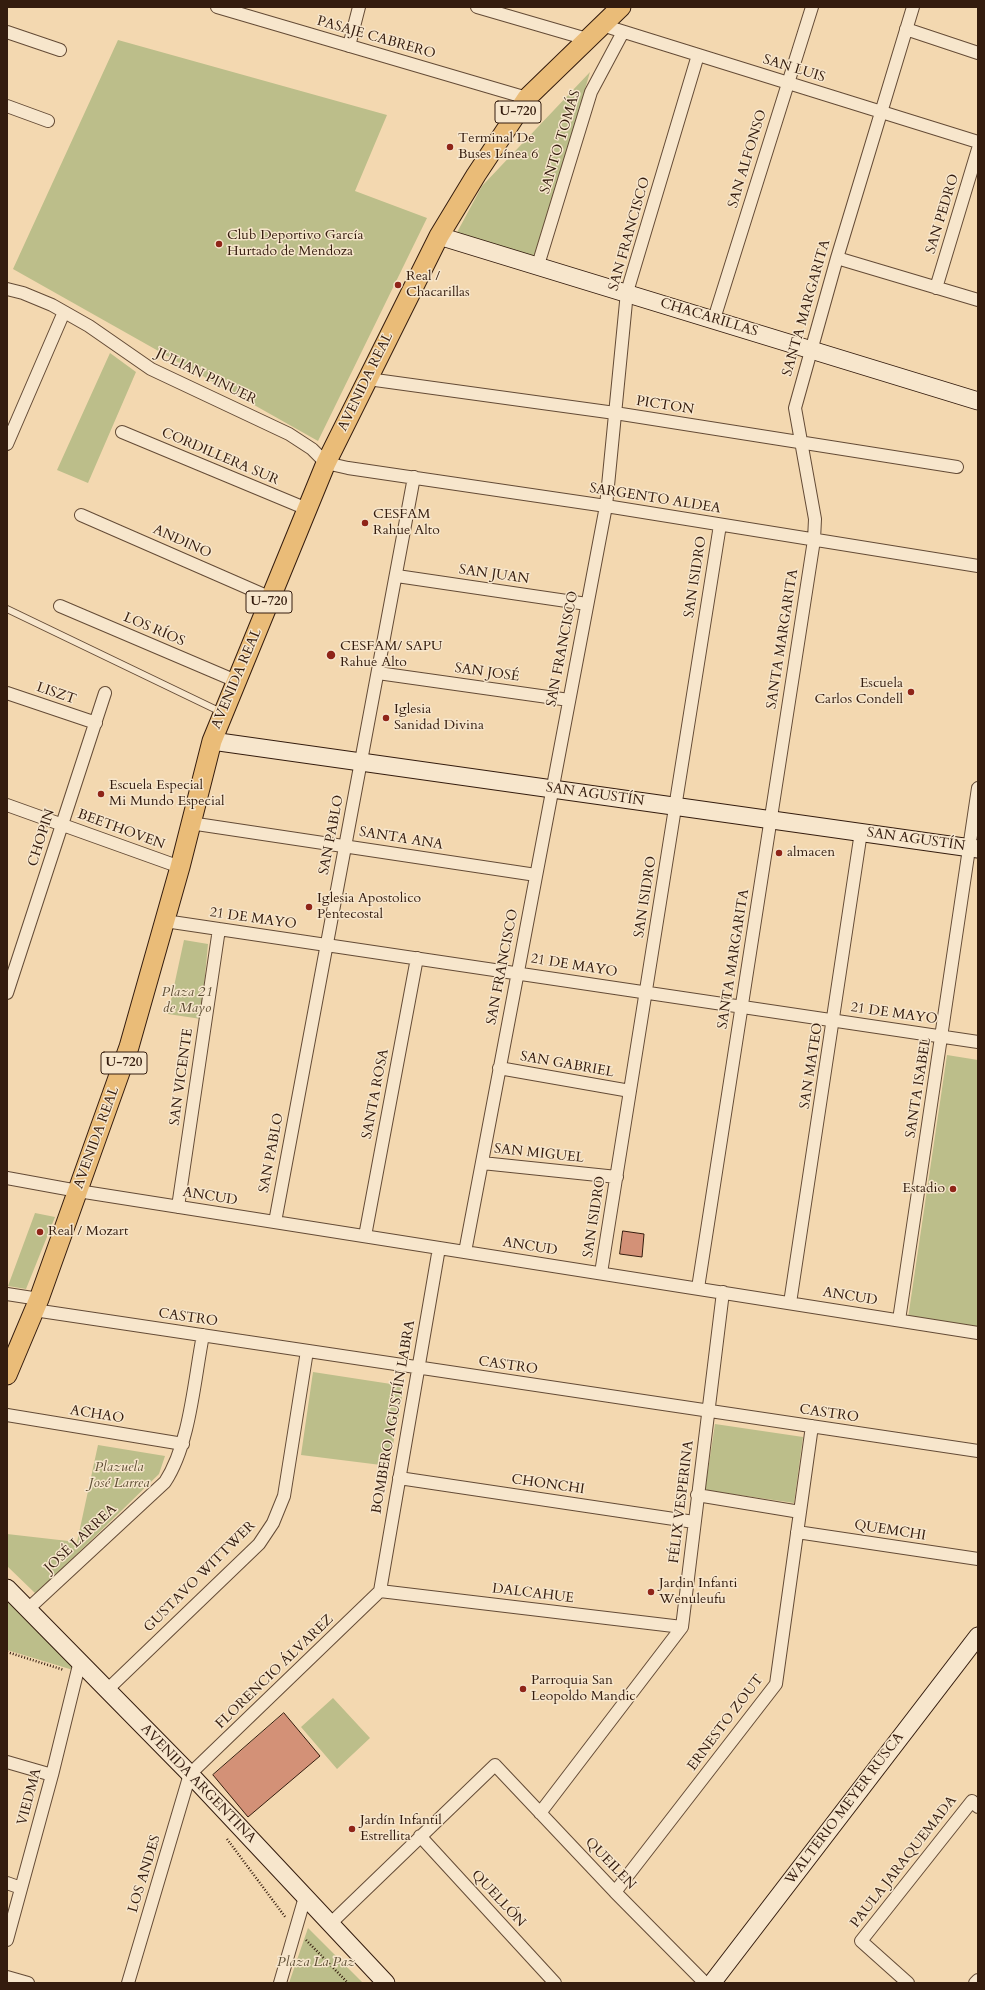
<!DOCTYPE html>
<meta charset="utf-8">
<style>
body{margin:0}
#map{position:relative;width:985px;height:1990px;overflow:hidden;background:#f3d8b0;font-family:Cardo,serif}
canvas{display:block}
.frame{position:absolute;inset:0;border:8px solid #341c0e;pointer-events:none}
</style>
<div id="map">
<canvas width="985" height="1990"></canvas>
<div class="frame"></div>
</div>
<script>
const c = document.querySelector('canvas').getContext('2d');
c.lineJoin = 'round';
function paint(path, color) { c.fillStyle = color; c.fill(path, 'evenodd'); }
function trace(path, color, width, dash) { c.strokeStyle = color; c.lineWidth = width; c.lineCap = dash ? 'butt' : 'round'; c.setLineDash(dash || []); c.stroke(path); }
function drawText(font, color, halo, rows, align = 'center') {
  c.font = font + ' Cardo,serif'; c.lineWidth = 3; c.setLineDash([]); c.textBaseline = 'middle'; c.strokeStyle = halo; c.fillStyle = color; for (const [text, x, y, turn = 0] of rows) {
    c.save(); c.translate(x, y); c.rotate((+turn || 0) * Math.PI / 180); c.textAlign = isNaN(turn) ? turn : align; if (halo) c.strokeText(text, 0, 0); c.fillText(text, 0, 0); c.restore();
  }
}
paint(new Path2D(`
 M118,40L387,115L355,191L427,218L318,441L13,269Z
 M590,72L535,263L454,238L482,186Z
 M110,353L136,372L88,483L57,470Z
 M184,940L208,944L201,1019L168,1014Z
 M947,1055L978,1060V1328L908,1318Z
 M35,1213L55,1217L26,1289L8,1286Z
 M313,1372L404,1386L389,1466L301,1455Z
 M715,1424L803,1437L794,1503L705,1490Z
 M98,1445L165,1456L159,1474L36,1594L7,1566V1534L77,1542Z
 M7,1598L74,1667L73,1670L7,1650Z
 M333,1698L370,1738L337,1769L301,1727Z
 M308,1928L363,1983H289Z`), '#bcbe8a');
const building = new Path2D(`
 M623,1231L644,1234L642,1257L620,1254Z
 M284,1713L320,1756L248,1817L213,1775Z`);
paint(building, '#d39177');
trace(building, '#341c0e', 1);
const lane = new Path2D(`
 M7,609L221,712`);
const street = new Path2D(`
 M217,7L527,98
 M477,7L587,39
 M602,25L978,142
 M906,29L978,53
 M7,32L60,50
 M349,46L359,7
 M7,106L48,121
 M837,258L978,300
 M538,265L591,92L623,32
 M936,288L978,149
 M7,289L23,293L52,305L89,326L151,369L289,434L312,449L326,463L348,468L606,506L978,566
 M714,319L812,7
 M368,379L615,413L957,467
 M122,432L307,509
 M7,444L64,312
 M81,515L271,598
 M397,576L587,604
 M60,606L236,681
 M378,673L569,700
 M7,693L96,723
 M7,805L180,867
 M190,823L536,875
 M165,921L978,1042
 M7,993L105,693
 M499,1068L630,1091
 M482,1163L617,1177
 M7,1178L78,1191L978,1333
 M178,1207L219,929
 M275,1222L414,477
 M365,1236L417,958
 M465,1252L606,506L627,292L698,55
 M601,1273L720,525
 M698,1288L814,540L815,519L795,408L837,258L913,7
 M7,1294L39,1299
 M790,1303L861,832
 M34,1310L978,1451
 M899,1320L978,788
 M7,1415L183,1444
 M399,1478L694,1522
 M697,1495L800,1512
 M797,1532L978,1559
 M380,1591L439,1248
 M380,1591L682,1627
 M28,1609L165,1482C190,1444 194,1381 203,1335
 M107,1690L259,1544L273,1523L284,1496L307,1351
 M7,1762L52,1775
 M540,1813L682,1627L723,1292
 M420,1836L555,1983
 M7,1883L21,1888
 M615,1892L776,1684L812,1426
 M330,1924L495,1765L615,1892L705,1983
 M7,1940L52,1775L80,1661
 M7,1977L28,1983
 M128,1983L190,1774L380,1591
 M280,1983L305,1897
 M908,1983L861,1941L972,1801L978,1807
 M975,1983L978,1980`);
const secondary = new Path2D(`
 M439,236L978,401
 M212,741L978,849
 M7,1588L190,1774L386,1983
 M712,1983L978,1636`);
const primary = new Path2D(`
 M7,1375L39,1299L129,1047L180,867L212,741L326,463L439,236L476,175L527,98L621,7`);
trace(lane, '#644b36', 8);
trace(street, '#644b36', 14);
trace(secondary, '#341c0e', 19);
trace(primary, '#341c0e', 21);
trace(new Path2D(`
 M7,1652L64,1670
 M227,1839L286,1918
 M306,1940L348,1983`), '#341c0e', 2.5, [1, 2]);
trace(lane, '#f7e6cc', 6);
trace(street, '#f7e6cc', 12);
trace(secondary, '#f7e6cc', 17);
trace(primary, '#eabc78', 19);
for (const [x, y, r, color] of [
 [450,147,4,"#8f2418"],
 [219,244,4,"#8f2418"],
 [398,285,4,"#8f2418"],
 [365,523,4,"#8f2418"],
 [331,655,5,"#8f2418"],
 [911,692,4,"#8f2418"],
 [386,718,4,"#8f2418"],
 [101,794,4,"#8f2418"],
 [779,853,4,"#8f2418"],
 [309,907,4,"#8f2418"],
 [953,1189,4,"#8f2418"],
 [40,1232,4,"#8f2418"],
 [651,1592,4,"#8f2418"],
 [523,1689,4,"#8f2418"],
 [352,1829,4,"#8f2418"]
]) { const dot = new Path2D(); dot.arc(x, y, r, 0, 2 * Math.PI); c.fillStyle = color; c.fill(dot); trace(dot, '#f7e6cc', 1.5); }
for (const [x, y, w] of [
 [518,112,46],
 [269,602,46],
 [124,1063,46]
]) { const box = new Path2D(); box.roundRect(x - w / 2, y - 11, w, 22, 3); c.fillStyle = '#f7e6cc'; c.fill(box); trace(box, '#341c0e', 1); }
drawText('bold 13px', '#341c0e', null, [
 ["U-720",518,112],
 ["U-720",269,602],
 ["U-720",124,1063]
]);
drawText('14px', '#341c0e', '#f7e6cc', [
 ["PASAJE CABRERO",376,38,16],
 ["SAN LUIS",794,69,17],
 ["SANTO TOMÁS",561,142,-73],
 ["SAN ALFONSO",748,159,-73],
 ["SAN PEDRO",943,214,-73],
 ["SAN FRANCISCO",630,234,-74],
 ["SANTA MARGARITA",807,308,-74],
 ["CHACARILLAS",709,318,17],
 ["JULIAN PINUER",206,377,26],
 ["AVENIDA REAL",366,382,-64],
 ["PICTON",665,406,9],
 ["CORDILLERA SUR",220,457,23],
 ["SARGENTO ALDEA",655,499,9],
 ["ANDINO",182,542,24],
 ["SAN JUAN",494,575,8],
 ["SAN ISIDRO",696,577,-81],
 ["LOS RÍOS",154,630,23],
 ["SANTA MARGARITA",783,639,-81],
 ["SAN FRANCISCO",563,649,-79],
 ["SAN JOSÉ",487,673,8],
 ["AVENIDA REAL",237,679,-67],
 ["LISZT",56,694,19],
 ["SAN AGUSTÍN",595,795,8],
 ["BEETHOVEN",121,830,20],
 ["SAN PABLO",332,835,-79],
 ["CHOPIN",42,838,-72],
 ["SANTA ANA",401,839,9],
 ["SAN AGUSTÍN",916,840,8],
 ["SAN ISIDRO",646,897,-81],
 ["21 DE MAYO",253,919,8],
 ["SANTA MARGARITA",734,959,-81],
 ["21 DE MAYO",574,966,9],
 ["SAN FRANCISCO",503,967,-79],
 ["21 DE MAYO",894,1014,8],
 ["SAN GABRIEL",567,1065,10],
 ["SAN MATEO",812,1066,-81],
 ["SAN VICENTE",182,1077,-82],
 ["SANTA ISABEL",919,1088,-81],
 ["SANTA ROSA",376,1094,-79],
 ["AVENIDA REAL",97,1138,-70],
 ["SAN PABLO",272,1153,-79],
 ["SAN MIGUEL",539,1154,6],
 ["ANCUD",210,1197,9],
 ["SAN ISIDRO",595,1217,-81],
 ["ANCUD",530,1247,9],
 ["ANCUD",850,1297,9],
 ["CASTRO",188,1318,8],
 ["CASTRO",508,1366,8],
 ["CASTRO",829,1414,8],
 ["ACHAO",97,1415,9],
 ["BOMBERO AGUSTÍN LABRA",394,1417,-80],
 ["CHONCHI",548,1485,8],
 ["FÉLIX VESPERINA",682,1502,-83],
 ["QUEMCHI",890,1531,9],
 ["JOSÉ LARREA",81,1539,-43],
 ["GUSTAVO WITTWER",200,1577,-45],
 ["DALCAHUE",533,1594,7],
 ["FLORENCIO ÁLVAREZ",275,1672,-44],
 ["ERNESTO ZOUT",726,1723,-53],
 ["AVENIDA ARGENTINA",198,1784,46],
 ["VIEDMA",30,1797,-75],
 ["WALTERIO MEYER RUSCA",845,1809,-53],
 ["PAULA JARAQUEMADA",904,1862,-52],
 ["QUEILEN",610,1864,46],
 ["LOS ANDES",145,1874,-73],
 ["QUELLÓN",498,1899,47]
]);
drawText('14px', '#341c0e', '#f7e6cc', [
 ["Terminal De",458,139],
 ["Buses Línea 6",458,155],
 ["Club Deportivo García",227,236],
 ["Hurtado de Mendoza",227,252],
 ["Real /",406,277],
 ["Chacarillas",406,293],
 ["CESFAM",373,515],
 ["Rahue Alto",373,531],
 ["CESFAM/ SAPU",340,647],
 ["Rahue Alto",340,663],
 ["Escuela",903,684,"right"],
 ["Carlos Condell",903,700,"right"],
 ["Iglesia",394,710],
 ["Sanidad Divina",394,726],
 ["Escuela Especial",109,786],
 ["Mi Mundo Especial",109,802],
 ["almacen",787,853],
 ["Iglesia Apostolico",317,899],
 ["Pentecostal",317,915],
 ["Estadio",945,1189,"right"],
 ["Real / Mozart",48,1232],
 ["Jardin Infanti",659,1584],
 ["Wenuleufu",659,1600],
 ["Parroquia San",531,1681],
 ["Leopoldo Mandic",531,1697],
 ["Jardín Infantil",360,1821],
 ["Estrellita",360,1837]
], 'left');
drawText('italic 14px', '#5d4d33', '#f7e6cc', [
 ["Plaza 21",187,993],
 ["de Mayo",187,1009],
 ["Plazuela",119,1468],
 ["José Larrea",119,1484],
 ["Plaza La Paz",316,1963]
]);
</script>
